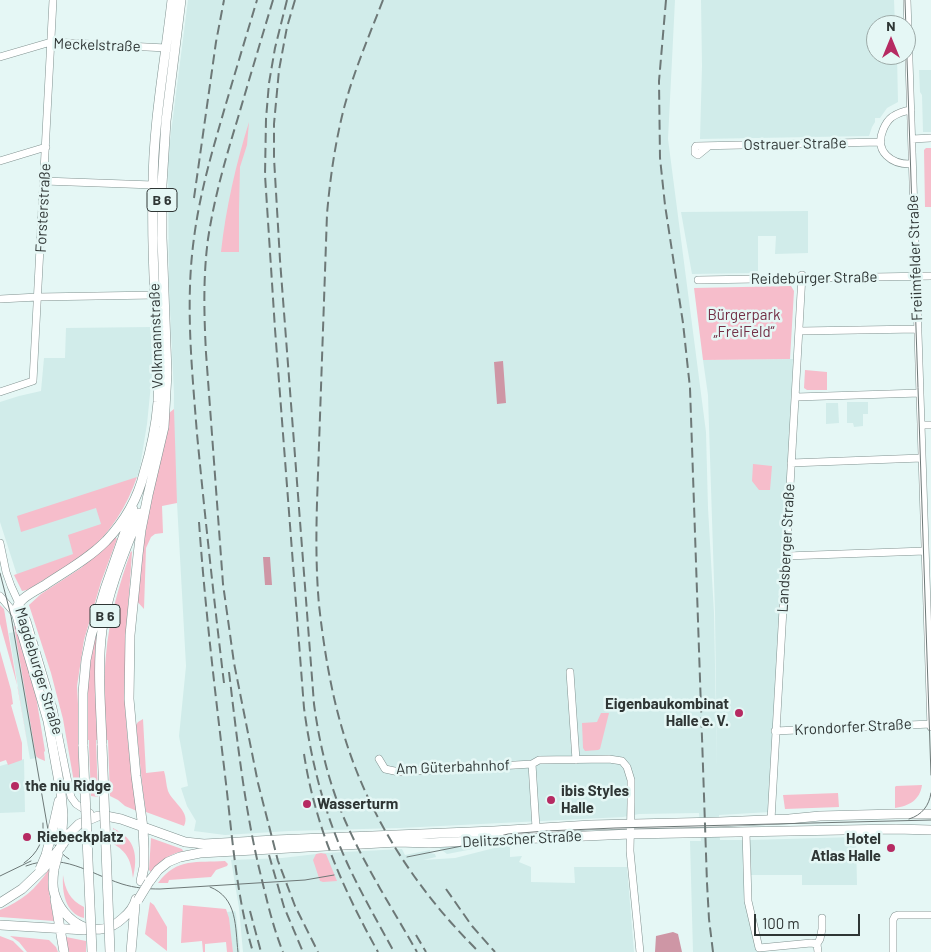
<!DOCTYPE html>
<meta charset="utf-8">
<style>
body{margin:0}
#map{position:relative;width:931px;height:952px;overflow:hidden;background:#e5f7f5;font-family:Barlow,sans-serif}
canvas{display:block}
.north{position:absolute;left:866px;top:15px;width:50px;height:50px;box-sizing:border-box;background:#e5f7f5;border:1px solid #9caaa8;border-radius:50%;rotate:0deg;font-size:14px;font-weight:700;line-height:20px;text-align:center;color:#2f3635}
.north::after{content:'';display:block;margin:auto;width:18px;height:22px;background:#b62a62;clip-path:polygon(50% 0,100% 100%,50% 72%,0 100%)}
.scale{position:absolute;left:754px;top:914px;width:106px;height:22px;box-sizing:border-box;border:2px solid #2f3635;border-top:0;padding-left:6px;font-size:15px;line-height:18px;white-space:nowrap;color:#2f3635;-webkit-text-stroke:4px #e5f7f5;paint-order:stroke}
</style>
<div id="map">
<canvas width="931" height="952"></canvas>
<div class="north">N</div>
<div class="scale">100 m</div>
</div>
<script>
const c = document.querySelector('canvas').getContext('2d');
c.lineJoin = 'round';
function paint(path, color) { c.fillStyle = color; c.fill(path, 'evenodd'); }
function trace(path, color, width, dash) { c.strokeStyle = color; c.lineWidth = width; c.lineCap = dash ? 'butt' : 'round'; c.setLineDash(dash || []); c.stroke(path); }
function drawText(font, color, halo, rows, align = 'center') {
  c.font = font + ' Barlow,sans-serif'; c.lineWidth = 5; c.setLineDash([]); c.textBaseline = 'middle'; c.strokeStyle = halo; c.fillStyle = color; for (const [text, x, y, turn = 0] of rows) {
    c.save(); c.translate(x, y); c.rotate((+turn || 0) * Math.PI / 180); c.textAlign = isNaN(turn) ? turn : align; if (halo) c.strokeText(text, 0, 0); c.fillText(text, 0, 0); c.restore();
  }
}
paint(new Path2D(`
 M188,0H675L668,139L706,432L708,508L714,613L717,769L715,612L708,395L703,360L793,359L785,562L770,812L719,815L720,840H744L745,899L759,952H693L690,841H701L699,813L639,814L623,817L400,828L289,831L225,835L194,831L196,821L187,806L181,788L188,786L179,736L186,666L177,503L173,483L174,394L169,288L168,156Z
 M701,0H894L895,25H876V55H897L898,102L887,108L880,118H875V122L872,127L869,136L700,139L702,66Z
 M919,70H931V132H923L922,95L920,92Z
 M808,211V253L775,254L776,236H758V273L692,274L681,212Z
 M150,327L153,364L147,424L139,473L118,511L77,553L17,575L0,522V402L19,396L41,391L44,358H65L66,328Z
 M847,402H868V414H863V426L854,427L853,423H847Z
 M826,403H838L839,423L826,424Z
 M15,632L37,758L30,759L9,633Z
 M24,759L25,812L0,813V766Z
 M856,837L857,885H802V875H750V840Z
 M498,842L473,849L447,854L439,848L469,843Z
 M510,844V857L522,856L519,862L531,867V882L575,883L574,867H627L634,952H243L239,908L231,860L282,858L325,853L402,849L405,855L430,850V853L435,854L436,857L423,860L455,858Z
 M235,911L236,914L240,952H233L227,912Z`), '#d1ecea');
paint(new Path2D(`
 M249,122L247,145L240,167L239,209V252H221C226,207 236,164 249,122Z
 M926,148H931V207H925L924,150Z
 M791,286L794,291L790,359L703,360L694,288Z
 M805,370L827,372V390H807L804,388Z
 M174,409L177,503L162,506L163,533L155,534L151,537L146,548L144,609L135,599L151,497L169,413Z
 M753,464L772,466L770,490H759L752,481Z
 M137,477C127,506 110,534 86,553C69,566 49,576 31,588V589L22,591L14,575L73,554L68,535L101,524L96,508L21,532L17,516Z
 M115,537L117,539L101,582L84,640L77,686L80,740L78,741L80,794L75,788L63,719L51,673L29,605L41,594L81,568Z
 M131,551L132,552C129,599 124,646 125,693C125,732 132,772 137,811L125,806L118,800L110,796L108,740H105C105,712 103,683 106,655C109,619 119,585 131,551Z
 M0,605L4,609L30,759L18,688L0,624Z
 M106,605L98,740H96L98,797L91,796L89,746V740H87C87,706 85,671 94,638C97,627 102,616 106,605Z
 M14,626H16L35,690L45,751L44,752L45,761L38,758L36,756Z
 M0,651L11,690L13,704L11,705L22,743V760L8,765L6,760L0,762Z
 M601,713H609L600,749L598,750L585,751L583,748L582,723L597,722Z
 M143,719L146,773L164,771C166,777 166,785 168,791C173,803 191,812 184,826L146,812L143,792L136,725L138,722Z
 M922,785C920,800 909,806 895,808V787L896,786Z
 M838,793L839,807L785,809L783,795Z
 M113,828C136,839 138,856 133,878C131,861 128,852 112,843Z
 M151,838L182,849L183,851C170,854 159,861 151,872L149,870Z
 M321,853L326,854L337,881L323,882L320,881L313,860L316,854Z
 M225,861L228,864L227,866L216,870L211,877L169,880L168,883H158C177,857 197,863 225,861Z
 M49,869L48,886L54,921L0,917V910C22,901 36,889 49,869Z
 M63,875C65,890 70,900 84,907V918C65,913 62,892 63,875Z
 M150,902L154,905L167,927V951L145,934Z
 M183,905L226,909L229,918L233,952H227L226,942L205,944V952H203L202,941L181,943Z
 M0,936L13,941L24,952H0Z
 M10,936L49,940L56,947L58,952H27L19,942Z
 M66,937L86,941V952H68Z`), '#f6bdcb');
paint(new Path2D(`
 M503,361L506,403L497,404L494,362Z
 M263,557H270L272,585H265Z
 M673,932L678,934L682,952H655L656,936Z`), '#ce96a5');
const minor = new Path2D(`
 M907,0L931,727
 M0,57L51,42L166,48
 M911,110C904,111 898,113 892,117C888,120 885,125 883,130C874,152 892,165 912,164
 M912,139L931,138
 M709,146L698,155L695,153V148L696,146L881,142
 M0,161L46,147
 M44,181L153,185
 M698,280L931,276
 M0,299L38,297L155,295
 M800,331L918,329
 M0,392L33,381L53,0
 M796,397L920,393
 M921,425H931
 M791,463L922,458
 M0,543L6,572L11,586L27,621L53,708L71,797L76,804L90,813
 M786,556L925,551
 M0,596L17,616
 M570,672L576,760
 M775,731L931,724
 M379,759L385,769L399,772L532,764L539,760L609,759L622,761L627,767L631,780V803L630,851L640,952
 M532,764L536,828
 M771,820L802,275
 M746,832L748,901L759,948L811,943L817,944
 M818,952L817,944L820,939L822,929V918
 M893,952V920L895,916L898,915H931`);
const major = new Path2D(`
 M102,745C101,707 97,668 102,630C108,589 125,551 140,513
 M83,746V693L86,660L91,636L105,589L133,509
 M52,832L59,801
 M63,844L68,835L79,824L98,816H106L121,819L185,842L204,844L275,840L494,831L591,825L719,822L789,819L820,816L896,814H931
 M61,847L63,815L61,793L48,721L17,616C16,611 16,607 20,602C26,595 37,590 45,585C66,571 88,559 106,541C124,522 138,498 144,473C151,450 156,426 158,402C160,367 157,332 155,297C153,260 152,224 153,187C153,125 165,62 172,0
 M54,869C53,877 52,885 54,892C62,923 97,943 123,918C129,913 134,907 136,899
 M141,881L144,867V848L143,828L136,776L129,699L130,635L138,555L141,530L148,495L164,427L167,373L162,238V185L166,121L181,0
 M149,882L158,870L168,862L180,857L200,853L398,842L429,843L630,834L896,829L931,830
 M55,899L64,952
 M0,903L22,889L44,868
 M0,925L85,930
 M131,952L135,905`);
trace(minor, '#819290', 8);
trace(major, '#819290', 10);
trace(minor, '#fff', 7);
trace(major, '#fff', 9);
trace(new Path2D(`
 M905,0L931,775
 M0,573L11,616L48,830C52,842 58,852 69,859
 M909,819C922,815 929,806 931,793
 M407,857L472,844L508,834L546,831L615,828L931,820
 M24,863C38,853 44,841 43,823
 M26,866C63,852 88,873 122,884C135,888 147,889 160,889L305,880L334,875
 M0,876L31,861
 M210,887C238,898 235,927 238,952`), '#6d7877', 1);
trace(new Path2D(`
 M273,0C261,40 249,80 237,121C225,160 214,199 208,239C203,277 204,315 206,353L223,584L234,663L258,783L278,861L295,906L318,952
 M287,0L275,48L269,83L266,119L265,175L275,329L304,708C310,753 320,796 337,839C352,878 374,915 394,952
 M295,0L287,27L279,70L274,124V158L280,260L314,704C319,741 327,776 341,811C361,860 391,906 417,952
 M383,0C369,36 354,71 344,108C335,143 330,179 327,214L317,503C316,537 316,571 319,605C324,649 331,693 344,735C369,818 418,892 479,952
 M666,0L659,81L660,158L665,205L683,323L690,388L707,883L709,919L713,952
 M194,198L216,42L224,0
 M199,522C205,607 215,691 225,775C232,833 236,896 253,952
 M229,672C237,738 244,804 259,868C266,896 272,925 283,952
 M224,683C214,600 205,517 197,434C192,369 185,303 194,238C198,207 205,178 213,149C227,99 242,50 257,0
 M304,754C315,826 343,889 378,952
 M269,855L284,907L303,952
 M446,889L472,926L495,952
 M250,911L261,952
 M416,935L426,952`), '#6d7877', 2, [10, 5]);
const majorBridge = new Path2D(`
 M102,745L110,952
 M83,746L92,952
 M44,868L60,848
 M40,869L46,855L52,832
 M54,869L58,854
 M138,900L149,882`);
trace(majorBridge, '#819290', 10, []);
trace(majorBridge, '#fff', 9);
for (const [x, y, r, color] of [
 [739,713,5,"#b62a62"],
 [15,786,5,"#b62a62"],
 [551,800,5,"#b62a62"],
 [307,804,5,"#b62a62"],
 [27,837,5,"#b62a62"],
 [891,848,5,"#b62a62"]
]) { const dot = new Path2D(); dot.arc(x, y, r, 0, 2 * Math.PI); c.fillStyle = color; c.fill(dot); trace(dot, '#e5f7f5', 2); }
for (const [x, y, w] of [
 [162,200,30],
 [105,616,30]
]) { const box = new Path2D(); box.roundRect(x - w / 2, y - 11.5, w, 23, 4); c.fillStyle = '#e5f7f5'; c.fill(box); trace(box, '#2f3635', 1); }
drawText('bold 14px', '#2f3635', null, [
 ["B 6",162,200],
 ["B 6",105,616]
]);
drawText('15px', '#2f3635', '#e5f7f5', [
 ["Meckelstraße",97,45,2],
 ["Ostrauer Straße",795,144,-1],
 ["Forsterstraße",43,208,-87],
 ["Freiimfelder Straße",915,258,-92],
 ["Reideburger Straße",814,278,-1],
 ["Volkmannstraße",156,336,-92],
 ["Landsberger Straße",786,548,-87],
 ["Magdeburger Straße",39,671,73],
 ["Krondorfer Straße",853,727,-3],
 ["Am Güterbahnhof",453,767,-2],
 ["Delitzscher Straße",522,839,-3]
]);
drawText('15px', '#732e45', '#e5f7f5', [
 ["Bürgerpark",744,315],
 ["„FreiFeld“",744,332]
]);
drawText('bold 15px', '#2f3635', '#e5f7f5', [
 ["Eigenbaukombinat",729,704,"right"],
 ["Halle e. V.",729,721,"right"],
 ["the niu Ridge",25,786],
 ["ibis Styles",561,791],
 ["Halle",561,808],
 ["Wasserturm",317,804],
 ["Riebeckplatz",37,837],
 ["Hotel",881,839,"right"],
 ["Atlas Halle",881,856,"right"]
], 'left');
</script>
